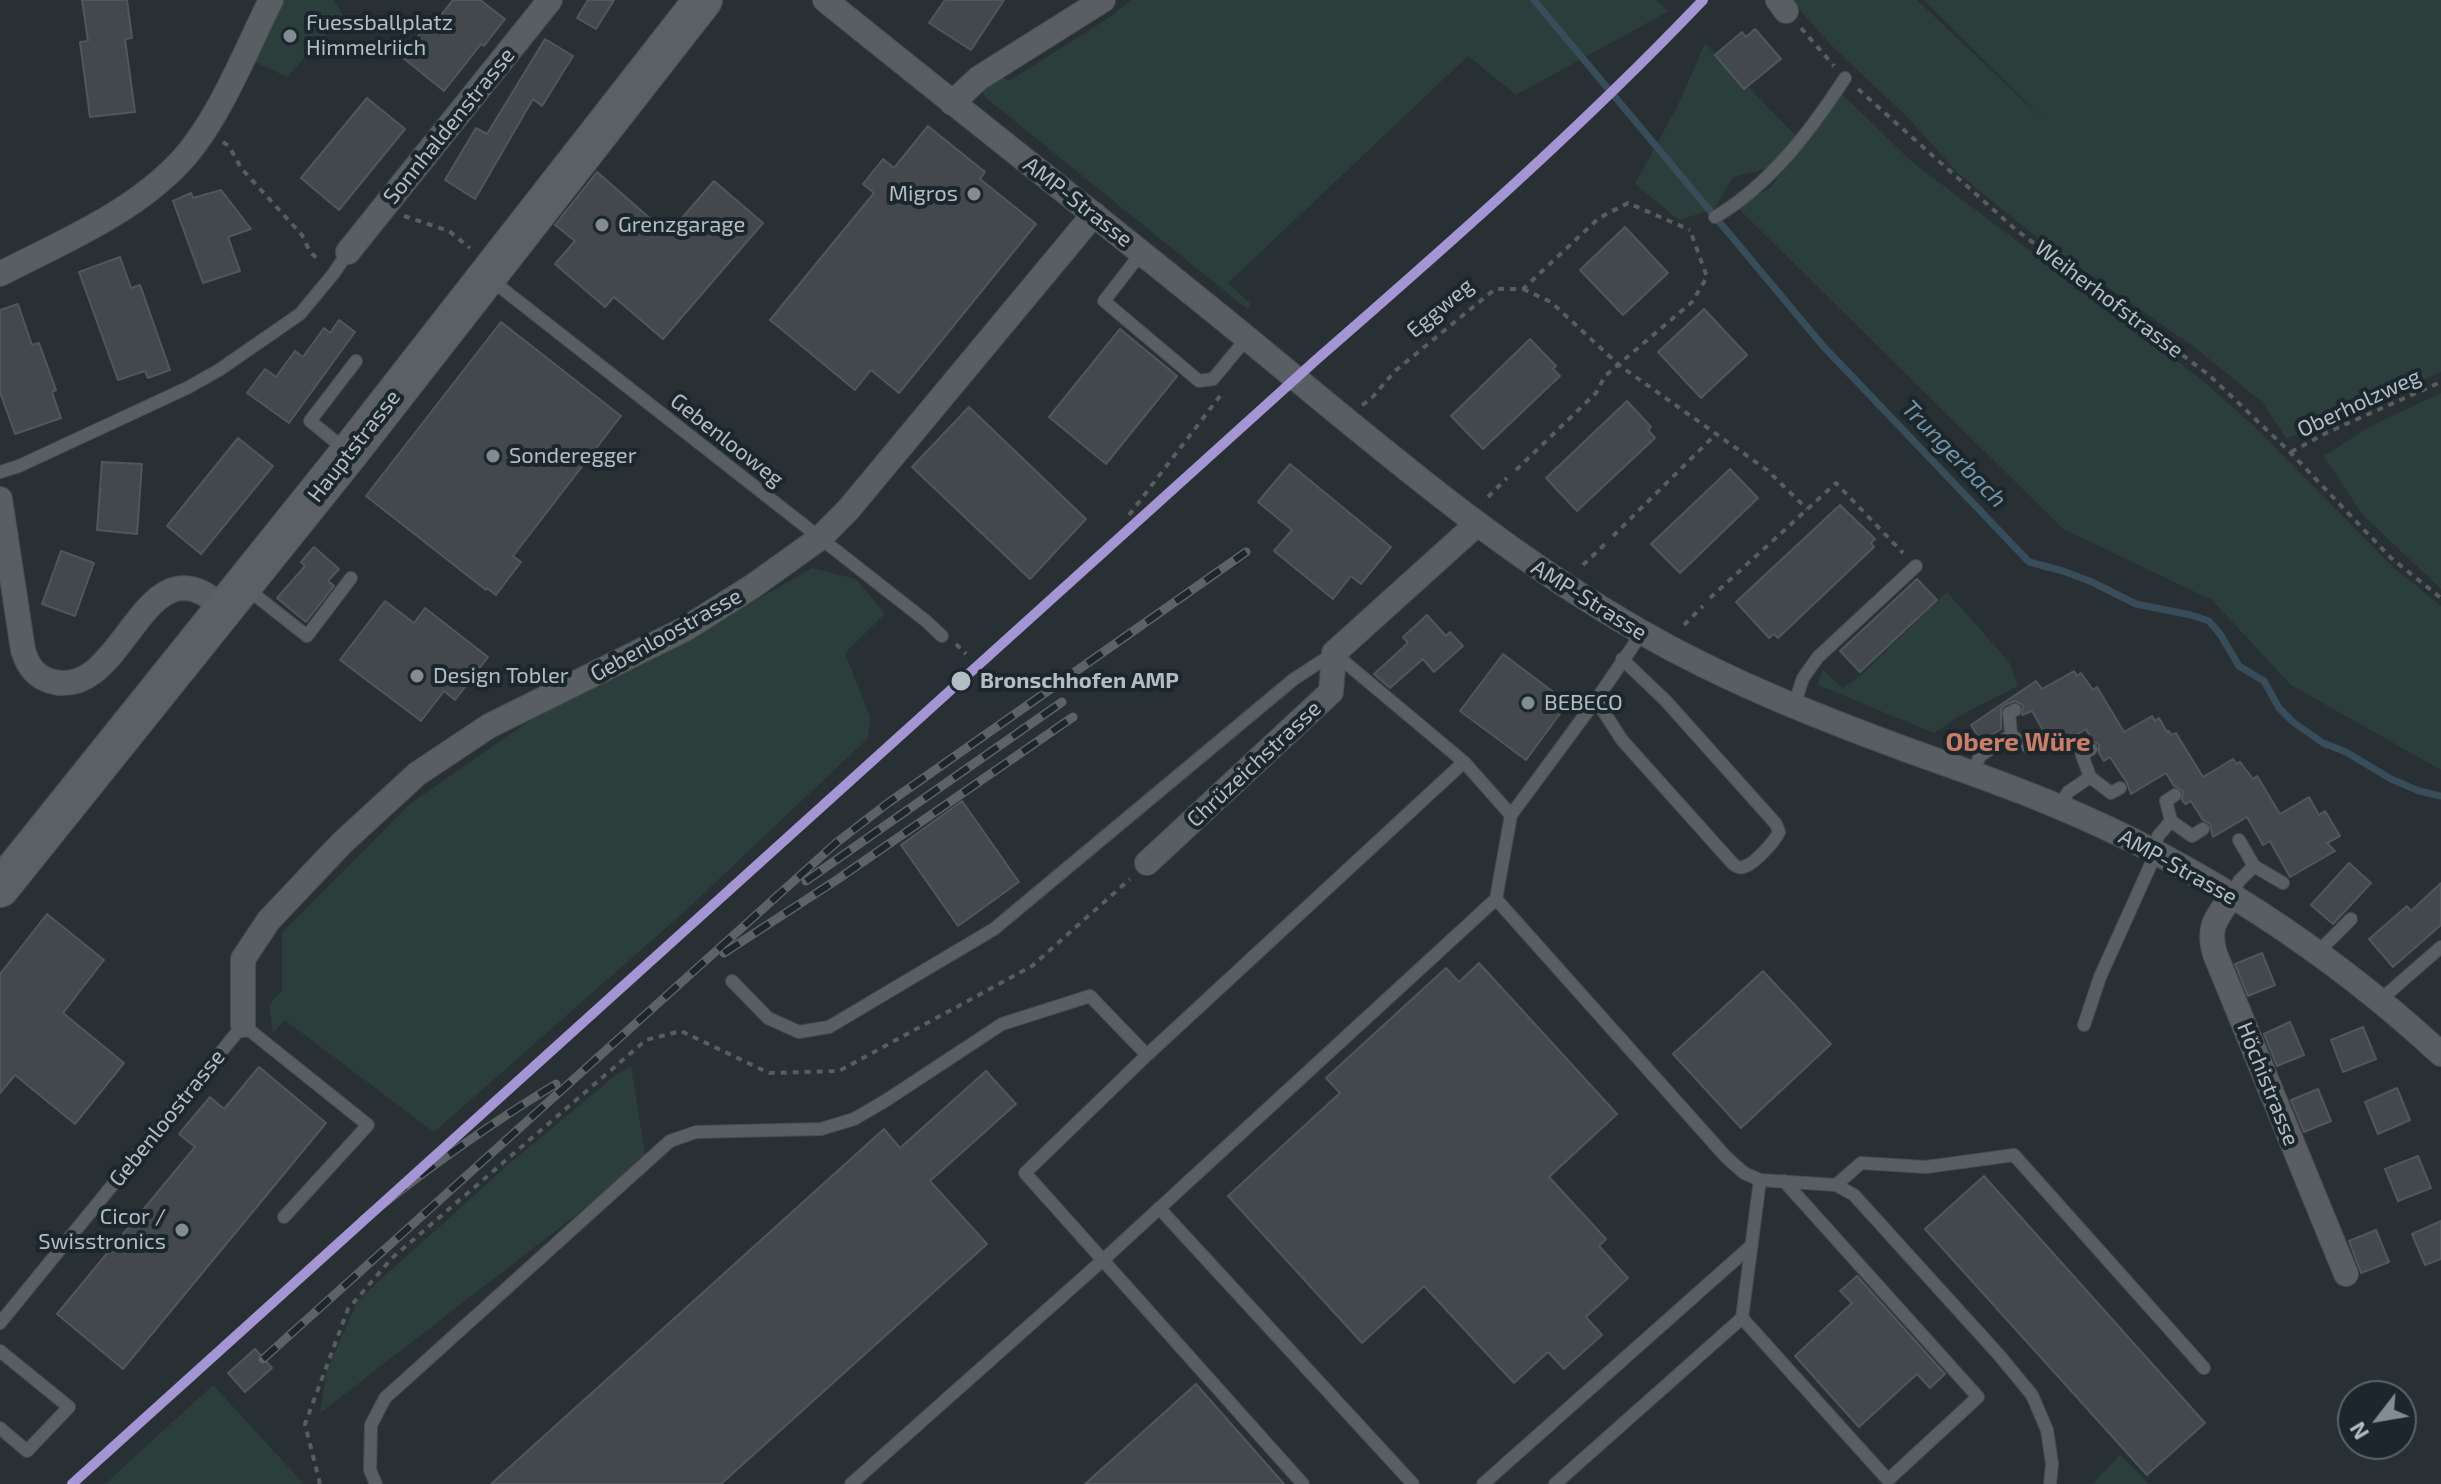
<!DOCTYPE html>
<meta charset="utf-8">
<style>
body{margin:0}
#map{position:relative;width:2441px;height:1484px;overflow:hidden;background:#283033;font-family:"Exo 2",sans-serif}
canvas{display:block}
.north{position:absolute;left:2337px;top:1380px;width:80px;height:80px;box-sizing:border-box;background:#1c272d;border:2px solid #58636a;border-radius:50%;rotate:239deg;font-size:22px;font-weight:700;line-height:32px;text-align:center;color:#b2bdc5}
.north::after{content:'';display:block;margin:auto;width:28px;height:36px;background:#828c92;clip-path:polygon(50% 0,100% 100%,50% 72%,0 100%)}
</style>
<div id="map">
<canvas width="2441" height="1484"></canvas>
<div class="north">N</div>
</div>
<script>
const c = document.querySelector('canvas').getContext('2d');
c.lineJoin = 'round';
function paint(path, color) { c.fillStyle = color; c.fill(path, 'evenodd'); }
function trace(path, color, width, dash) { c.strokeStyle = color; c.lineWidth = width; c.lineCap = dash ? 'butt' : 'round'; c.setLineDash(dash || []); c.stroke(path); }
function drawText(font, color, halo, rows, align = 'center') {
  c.font = font + ' "Exo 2",sans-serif'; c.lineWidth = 8; c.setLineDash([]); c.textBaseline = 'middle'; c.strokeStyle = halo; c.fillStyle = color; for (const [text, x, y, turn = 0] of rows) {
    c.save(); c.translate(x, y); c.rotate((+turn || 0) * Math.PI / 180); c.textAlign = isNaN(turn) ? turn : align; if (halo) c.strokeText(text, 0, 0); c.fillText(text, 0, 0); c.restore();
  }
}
paint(new Path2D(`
 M280,0H334L343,16L287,77L243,56Z
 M1131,0H1655L1669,11L1516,95L1468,56L1228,283L1251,304L1247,309L985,97L983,93L987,85L1000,76L1009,81L1110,17Z
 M1791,0H1917L2050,126L1924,0H2441V372L2316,429L2286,438L2262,402L2197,349L2044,243L1959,174L1907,117L1830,44Z
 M1705,43L1797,137L1780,165L1733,177L1714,209L1679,220L1635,184L1677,107Z
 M1840,92L1912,162L2197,376L2255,427L2393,567L2441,606V770L2291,685L2212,600L2063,529L1736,206L1771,187Z
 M2441,393V589L2362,514L2324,456L2371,426Z
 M812,568L856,579L885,614L845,653L870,717L868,738L684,912L434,1132L285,1020L273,1033L269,1005L282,991V933L410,804L533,718L711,626Z
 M1947,592L2009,662L2018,686L1966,712L1934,733L1818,685L1823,670L1843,688L1862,674Z
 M631,1066L646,1161L320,1413L327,1370L358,1300L510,1163L616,1075Z
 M213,1385L304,1484H105Z
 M2120,1455L2149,1484H2092Z`), '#2b3e3b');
trace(new Path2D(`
 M1534,0L1823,346L2029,562L2063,571L2092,582L2136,604L2191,615L2209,621L2220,634L2239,666L2264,681L2279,708L2293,722L2323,743L2346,752L2391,779L2419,791L2441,796`), '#374d5a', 7);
const building = new Path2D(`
 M82,0H127L132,38L125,39L135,112L90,117L80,42L88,41Z
 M453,0H480L505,19L484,46L481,44L444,91L402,57L426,26L430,29Z
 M588,0H614L596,29L577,18Z
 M945,0H1004L971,50L929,23Z
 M1755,29L1781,59L1744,89L1715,55L1742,32L1746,37Z
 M545,39L573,56L542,106L533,99L475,199L445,180L476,128L487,134Z
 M367,98L405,129L339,210L301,178Z
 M928,126L985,172L980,179L1036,224L899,393L871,370L855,390L770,320L874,193L863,184L883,159L894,168Z
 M597,172L668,234L714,181L763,223L663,339L614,297L605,307L555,264L575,241L555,225Z
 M221,190L251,229L228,237L240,271L203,283L173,201L191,193L193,198Z
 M1625,227L1668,273L1623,315L1580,270Z
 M120,257L131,288L140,285L170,370L148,378L145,371L118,380L79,272Z
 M18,304L32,345L39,343L56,390L52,392L61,418L15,434L0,392V310Z
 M1704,309L1747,355L1701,398L1658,352Z
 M339,320L355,332L289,423L247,393L265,369L276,377L295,351L303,357L324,328L330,333Z
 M501,322L621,416L513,556L521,562L496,595L487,588L486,590L366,496Z
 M1120,329L1177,376L1106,464L1049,417Z
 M1530,339L1556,366L1553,369L1560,376L1483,449L1451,416Z
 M1627,401L1651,427L1648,430L1655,438L1577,511L1546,478Z
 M969,407L1086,519L1030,579L912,467Z
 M238,438L273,466L201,554L167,526Z
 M102,462L142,464L137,534L97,530Z
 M1290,464L1391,547L1361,584L1351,576L1333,599L1274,551L1292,530L1258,502Z
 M1730,469L1758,498L1680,573L1651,544Z
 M1840,505L1875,539L1871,543L1874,547L1778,638L1774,634L1769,638L1736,602Z
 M314,547L339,569L328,581L334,586L306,622L277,598L305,566L301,562Z
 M61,551L94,563L75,616L42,604Z
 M1917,579L1937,600L1860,672L1840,651Z
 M385,601L414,623L425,608L488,657L455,700L444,691L421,721L340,660Z
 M1427,615L1446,636L1450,632L1463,646L1434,672L1423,659L1390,688L1374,674L1408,643L1403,637Z
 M1503,654L1568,703L1526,760L1460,711Z
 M2074,671L2077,676L2081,673L2093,690L2097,687L2124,732L2152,716L2155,721L2159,718L2167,732L2169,731L2171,735L2176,733L2203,777L2233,759L2236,764L2240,762L2253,779L2257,776L2280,814L2309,797L2319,815L2325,811L2340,836L2327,843L2335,851L2290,877L2270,841L2263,845L2247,817L2213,837L2210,824L2203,820L2191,801L2185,804L2182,800L2183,791L2174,786L2166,773L2131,794L2127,783L2110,757L2104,761L2099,753V745L2092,740L2086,729L2053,748L2032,711L2022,715L2023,705L2015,701L2005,705L2001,709V729L1982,742L1971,725L2036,681L2042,689Z
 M962,801L1019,882L958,926L901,845Z
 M2349,863L2371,883L2333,924L2311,905Z
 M2441,883V925L2393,967L2369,939L2407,906L2411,911Z
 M47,914L104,960L63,1013L124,1063L75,1124L15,1075L0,1093V974Z
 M2262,953L2275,985L2248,996L2235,964Z
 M1479,963L1617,1114L1549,1177L1606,1239L1599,1246L1628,1278L1586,1317L1602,1335L1564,1369L1548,1352L1514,1383L1424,1286L1362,1343L1228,1196L1340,1093L1326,1078L1446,968L1459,982Z
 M1763,971L1831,1044L1741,1128L1673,1054Z
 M2290,1022L2304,1055L2277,1066L2264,1034Z
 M2363,1027L2376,1059L2343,1072L2331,1040Z
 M259,1067L326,1123L123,1369L57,1314L195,1147L179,1134L210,1097L224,1109Z
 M986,1071L1016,1104L930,1181L987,1244L721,1484H491L884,1129L900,1148Z
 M2397,1088L2410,1120L2378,1134L2365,1102Z
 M2318,1089L2331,1121L2304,1132L2291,1100Z
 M2418,1156L2431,1188L2398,1201L2385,1169Z
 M1984,1176L2205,1423L2147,1475L1925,1229Z
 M2441,1221V1259L2425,1265L2412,1234Z
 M2376,1230L2389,1262L2361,1273L2349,1241Z
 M1857,1276L1945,1374L1930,1388L1917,1374L1859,1427L1795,1356L1852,1303L1840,1291Z
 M255,1349L272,1368L245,1392L228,1373Z
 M1196,1384L1284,1484H1085Z`);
paint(building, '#42484b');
trace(building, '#50575b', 2);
const service = new Path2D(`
 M1715,217C1770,185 1811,130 1845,78
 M1142,252L1104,301L1199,381L1213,379L1247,338
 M490,279L926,621L942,636
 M347,451L310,421L356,361
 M0,472L19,466L187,388L219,370L300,314L334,273L348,252
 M246,588L307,636L351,578
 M1596,700L1622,740L1733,864C1738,867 1739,869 1746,866C1755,863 1775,841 1779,832L1776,824L1666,701L1622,659
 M1794,706L1803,678L1818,657L1916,566
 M2015,710L2009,713L2011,735L2030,748L2039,743
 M2091,749L2082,755L2090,777L2111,793L2120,788
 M1973,772L1980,756L2011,735
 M2175,795L2166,801L2171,821L2192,836L2203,829
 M2060,806L2068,792L2090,777
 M2239,840L2254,866
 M2232,896L2239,881L2254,866L2283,883
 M1496,899L1726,1157L1744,1173L1760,1180L1836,1185L1854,1195L1999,1355L2032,1395L2047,1430L2052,1464L2050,1484
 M2317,953L2351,919
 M732,981L768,1018L799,1032L829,1027L994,929L1294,679L1334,653L1464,762
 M2379,1001L2441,947
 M2084,1025L2100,977L2151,864L2158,836L2171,821
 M1836,1185L1861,1163L1926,1167L2014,1155L2204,1368
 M1159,1208L1413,1484
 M1742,1318L1888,1480L1978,1397L1784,1181
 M0,1323L243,1025L368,1125L284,1217
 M0,1351L69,1407L27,1451L0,1428
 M376,1484L370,1470L371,1425L385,1398L670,1141L696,1132L821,1129L854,1119L885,1101L1002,1024L1090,996L1147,1055
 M851,1484L1103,1260L1496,899L1511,815L1596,700L1642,633
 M1303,1484L1025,1173L1147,1055L1464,762L1511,815
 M1483,1484L1752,1245
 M1555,1484L1742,1318L1760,1180`);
const minor = new Path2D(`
 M825,0C962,111 1101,219 1237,330C1368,437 1496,550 1643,633C1725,680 1813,715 1902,748C1954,767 2006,784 2057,806C2195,863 2331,952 2441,1054
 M1778,0L1786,11
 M952,103L979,78L1103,0
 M348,252L550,0
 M0,274C62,242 133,213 181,161C219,120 246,50 271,0
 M0,499L23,650C27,664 34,676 50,681C127,704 142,528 225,610
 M1147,863L1331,692L1334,653L1477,524
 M2232,896C2216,918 2207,927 2215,954L2346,1274
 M243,1025V959L269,920L342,843L417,774L489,726L685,629L753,586L820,538L848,510L1094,214`);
const primary = new Path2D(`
 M0,888L349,453L703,0`);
trace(service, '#464c4e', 14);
trace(minor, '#464c4e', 26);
trace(primary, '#464d50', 40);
trace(new Path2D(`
 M1801,28L1834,66
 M1858,89L2015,229L2209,375L2290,452L2391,558L2441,598
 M223,142L229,146L241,168L302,235L310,252L320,261
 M404,216L449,231L470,248
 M1523,289L1551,302L1619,365L1767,470L1807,509
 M1362,405L1370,400L1395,371L1495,289H1523L1599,218L1628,203L1690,230
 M2291,452L2328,432L2441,382
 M1516,470L1596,393L1605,376L1692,302L1707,277L1690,230
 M1488,497L1507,478
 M1129,515L1220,396
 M1613,536L1716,434
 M1583,565L1605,544
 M1710,598L1836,483L1903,553
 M1684,625L1703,606
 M956,644L966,654
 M320,1484L305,1424L348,1309L392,1258L646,1040L681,1031L769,1073L839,1071L1032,966L1130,879`), '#585d60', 4, [6, 6]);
trace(service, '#585e62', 12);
trace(minor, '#585e62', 24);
trace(primary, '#5a6064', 38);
const rail = new Path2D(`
 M806,881L1062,702
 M724,953L838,879L1073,717
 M363,1220C425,1170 488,1125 556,1084
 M263,1359L836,843L888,803L1246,552`);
trace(rail, '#5c6265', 9);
trace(rail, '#1c272d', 6, [18]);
trace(new Path2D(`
 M72,1484L1316,360C1449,244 1581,128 1703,0`), '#a496d4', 10);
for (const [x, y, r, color] of [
 [290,36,8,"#828c92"],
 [974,194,8,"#828c92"],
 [602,225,8,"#828c92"],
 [493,456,8,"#828c92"],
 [417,676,8,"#828c92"],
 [961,681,11,"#b2bdc5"],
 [1528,703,8,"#828c92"],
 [182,1230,8,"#828c92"]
]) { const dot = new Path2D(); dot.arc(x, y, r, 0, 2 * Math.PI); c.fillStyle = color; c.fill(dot); trace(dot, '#1c272d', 3); }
drawText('22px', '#b2bdc5', '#1c272d', [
 ["Fuessballplatz",306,23],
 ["Himmelriich",306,48],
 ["Migros",958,194,"right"],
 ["Grenzgarage",618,225],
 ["Sonderegger",509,456],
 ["Design Tobler",433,676],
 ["BEBECO",1544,703],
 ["Cicor /",166,1217,"right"],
 ["Swisstronics",166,1242,"right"]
], 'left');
drawText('22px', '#b2bdc5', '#1c272d', [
 ["Sonnhaldenstrasse",449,126,-51],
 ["AMP-Strasse",1078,202,38],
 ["Weiherhofstrasse",2109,299,37],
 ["Eggweg",1440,308,-40],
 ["Oberholzweg",2359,403,-25],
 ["Gebenlooweg",727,440,38],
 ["Hauptstrasse",354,446,-52],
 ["AMP-Strasse",1589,600,32],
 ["Gebenloostrasse",666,635,-29],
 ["Chrüzeichstrasse",1254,764,-43],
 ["AMP-Strasse",2178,867,29],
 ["Höchistrasse",2268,1084,68],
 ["Gebenloostrasse",167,1118,-51]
]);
drawText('bold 22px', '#b2bdc5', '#1c272d', [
 ["Bronschhofen AMP",980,681]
], 'left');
drawText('italic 24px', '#7494a6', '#1c272d', [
 ["Trungerbach",1954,454,46]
]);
drawText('bold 26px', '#cb7d66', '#1c272d', [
 ["Obere Würe",2018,742]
]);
</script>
